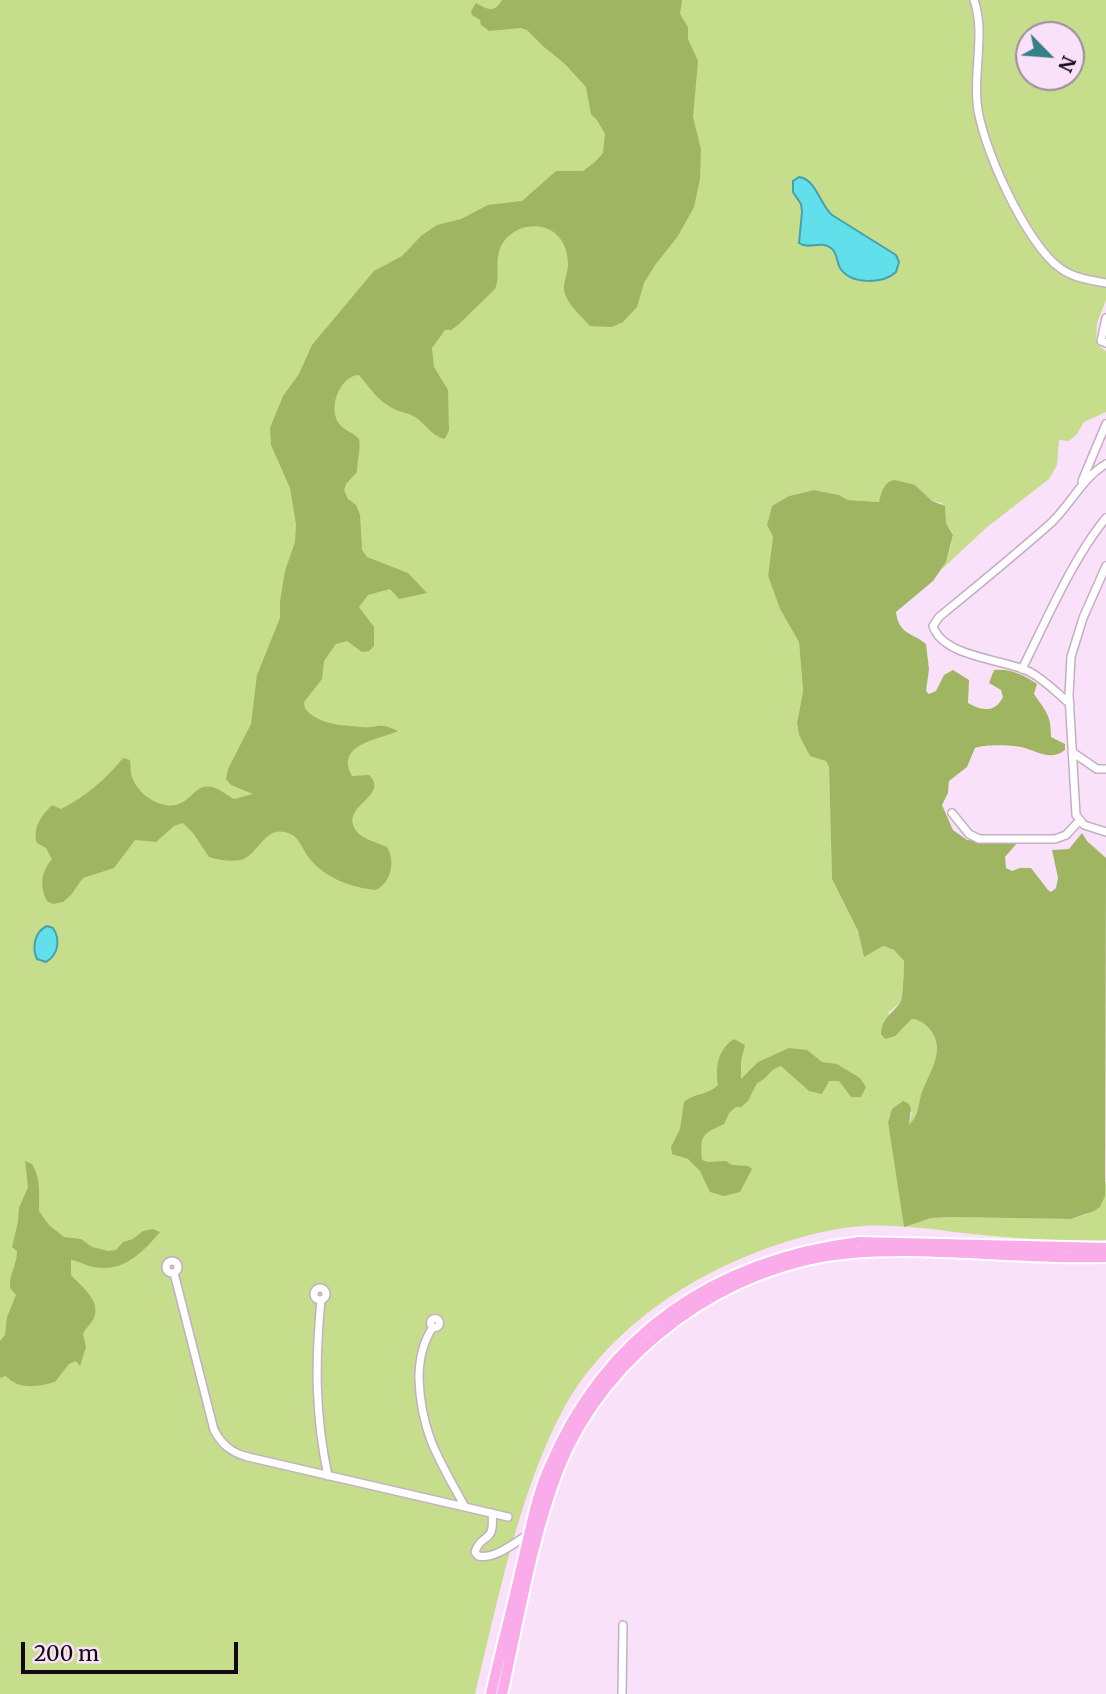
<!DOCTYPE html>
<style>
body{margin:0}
#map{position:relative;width:1106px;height:1694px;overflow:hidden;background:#fae1fa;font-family:Merriweather,serif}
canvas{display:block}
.north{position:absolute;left:1015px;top:21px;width:70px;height:70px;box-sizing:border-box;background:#fae1fa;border:2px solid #9d8b9d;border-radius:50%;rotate:115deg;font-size:19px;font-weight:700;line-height:28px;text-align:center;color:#110911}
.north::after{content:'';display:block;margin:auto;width:24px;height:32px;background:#367f84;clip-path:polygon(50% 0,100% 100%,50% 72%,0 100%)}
.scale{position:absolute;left:21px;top:1642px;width:217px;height:32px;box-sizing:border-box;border:4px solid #110911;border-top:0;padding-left:9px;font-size:21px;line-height:24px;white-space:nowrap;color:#110911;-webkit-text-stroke:5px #fae1fa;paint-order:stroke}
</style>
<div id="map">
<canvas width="1106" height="1694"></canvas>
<div class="north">N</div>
<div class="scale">200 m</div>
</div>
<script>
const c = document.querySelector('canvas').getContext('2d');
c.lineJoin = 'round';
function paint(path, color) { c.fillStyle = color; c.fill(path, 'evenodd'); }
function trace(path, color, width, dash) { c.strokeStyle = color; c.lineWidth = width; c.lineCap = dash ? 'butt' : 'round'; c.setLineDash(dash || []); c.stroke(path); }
paint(new Path2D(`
 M0,0H1106V300L1097,323L1096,344L1106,351V412L1084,422L1077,434L1069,441L1059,440L1057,465L1049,479L986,528L941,570C948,560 951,546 953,534L946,523L942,503L932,501L915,485L884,486L879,502L848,500L839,495L814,490L789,496L772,506L767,525L773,537L768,576L780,609L799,641L803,691L797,723L799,735L810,755L826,761L829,767L832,879L858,931L864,957L882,946L894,950L904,961C904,966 903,998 901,1001C898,1005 892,1009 888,1013L901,1030L912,1019C920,1020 926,1024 930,1030C946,1051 929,1073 922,1093C917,1109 919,1113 908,1128L912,1112L890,1114L888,1121L904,1226L931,1218L951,1217L1071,1219L1087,1214L1106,1181V1240C1058,1242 1011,1238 963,1233C930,1229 896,1224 863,1226C819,1229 771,1245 731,1263C666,1292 600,1343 565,1406C519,1490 498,1601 475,1694H0ZM1029,35H1071V77H1029Z`), '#c6dd8c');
paint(new Path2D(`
 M502,0H682L680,14L688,27V39L698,61L693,117L701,149L700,179L694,207L678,236L655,265L644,283L637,307L623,322L612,327L590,326C582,317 567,304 564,291C563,282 568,273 568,264C568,240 552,222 526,227C516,229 505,237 501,246C494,260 501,276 495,289L458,325L451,330H445L432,348L434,367L448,390L449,430L445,439C431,436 426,424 415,417C409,413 400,412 394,409C378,401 370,388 359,375C339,376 326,411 341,426C346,431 354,433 359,439C361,450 357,461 357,472L346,484L344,490L348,499L356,505L360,515L362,550L367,557L408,573L427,593L399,599L390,589L368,595L359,607L374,627V646L369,651L362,652L347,641L336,644L324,661L322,679L304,702L305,709C320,725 340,725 361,727C379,729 377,721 398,731C381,739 334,744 352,776L369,775C391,797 337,806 357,832C363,839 378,843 387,847C396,861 391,884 375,890C350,887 325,878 309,858C301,847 299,834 284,832C264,828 258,855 241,860C230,862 219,860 209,857L193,833L183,823L174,826L156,842L135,840L114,868L83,878L71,895L63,902L53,904L47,901C39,886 41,872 52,859L46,848L37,843C32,828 42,815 52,805L61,809C85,797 106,779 123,758L130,760C131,765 130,772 132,777C138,795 163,812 181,803C189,800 195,789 203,787C215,784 225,794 234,799L253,794L231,785L226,779L228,769L251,724L257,675L280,618V601L285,571L295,542L296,524L290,488L271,445L270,428L283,396L299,374L312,345L374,271L402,256L422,235L437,225L461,219L488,205L522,201L556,171H583L595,162L603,153L605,134L597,120L591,114L586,87L564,63L544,47L527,30L521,28L489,31L481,25L480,20L472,15L471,11L476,3C487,9 494,14 502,0Z
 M895,480L915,485L932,501L945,506L946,523L953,535L946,562L933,581L896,612C899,635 912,632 926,644L929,669L926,691L929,694L936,691L944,675L953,670L969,680L968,703C982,711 995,713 1003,697L1001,690L989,683L994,670C1009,668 1025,675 1037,684L1034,694C1046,712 1051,714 1051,737L1065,744V750C1050,762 1036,750 1021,747C1010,745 985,744 975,748L967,767L949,781L948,793L942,805L953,830L967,840L1018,842L1005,857L1006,868L1012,871L1020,868H1031L1048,890L1051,892L1056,888L1058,878L1052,850L1069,849L1082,833L1087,841L1106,858L1105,1196L1100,1207L1094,1211L1071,1219L951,1217L931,1218L904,1227L888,1122L892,1109L903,1101L908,1103L911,1108L909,1125C918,1116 918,1107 921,1095C928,1074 946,1052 931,1031C926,1024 920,1020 912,1019L895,1036L885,1039L881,1034C882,1017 893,1014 901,1001C903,998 904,966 904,961L894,950L883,946L864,957L858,931L832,879L829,767L826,761L810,756L799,735L797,723L803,691L799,642L780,609L768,576L773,537L767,525L772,506L789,496L814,490L839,495L848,500L879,502C882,491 883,482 895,480Z
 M734,1039L745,1045L741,1061V1079L758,1062L789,1048L807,1050L822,1062L837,1064L860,1078L866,1087L861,1097H851L839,1081H829L822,1094L809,1091L781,1066C769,1069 768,1079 757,1083L748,1101L741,1107H736L729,1113L724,1124C702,1134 700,1135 702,1160L708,1162L726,1161L732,1165L748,1166L752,1169L740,1192L724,1196L710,1192L700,1171L688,1159L672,1154L671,1147L680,1129L684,1102C694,1093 709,1095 718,1085C715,1067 718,1049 734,1039Z
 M25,1161L32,1164C41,1178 39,1195 39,1211L49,1225L64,1237L81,1239L92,1247L108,1251L116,1250L123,1242L133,1239L143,1231L153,1229L160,1232C142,1253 123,1273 93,1267C85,1265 79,1261 71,1260V1275C80,1285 99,1299 95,1314C94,1322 86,1327 83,1334L86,1347L80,1366L76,1361L69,1364L55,1382C38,1387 18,1390 6,1376L0,1378V1341L5,1335L7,1317L16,1295L10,1288C9,1274 17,1265 17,1251L12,1247L18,1222L19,1208L28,1187Z`), '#9fb562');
const water = new Path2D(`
 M799,177C816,179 820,205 832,215L896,255L899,262L896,272C883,284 851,285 840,268C836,261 838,253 831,248C820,240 809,250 799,243L802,212L801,204L793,192V181Z
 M47,926L53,928C61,940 58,955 46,962L37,959C32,948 34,932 47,926Z`);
paint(water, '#61e0ec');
trace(water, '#49a0aa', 2);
const minor = new Path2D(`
 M974,0C985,31 974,69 977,102C980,143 1026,244 1060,268C1073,278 1090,280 1106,283
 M1106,318L1101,341L1106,343
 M1082,481L1106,424
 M1106,566L1083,618L1071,657L1069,695L1076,815L1084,825L1106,832
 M1022,669C1045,623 1074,556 1106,518
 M1070,704C1057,693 1045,680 1030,672C1006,659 943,658 933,626L939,617C977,586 1015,555 1051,523C1071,504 1082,478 1106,464
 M1072,752L1097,769H1106
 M952,813L969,834L979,839H1055L1066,835L1079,821
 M166 1267a6 6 0 1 1 12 0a6 6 0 1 1-12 0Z
 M174,1273L214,1430C222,1445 232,1453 248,1457L508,1517
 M314 1294a6 6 0 1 1 12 0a6 6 0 1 1-12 0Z
 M321,1300C315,1362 315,1415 328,1476
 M430.5 1323a4.5 4.5 0 1 1 9 0a4.5 4.5 0 1 1-9 0Z
 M433,1327C422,1343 419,1360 419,1379C421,1434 440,1461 465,1507
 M492,1513C495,1546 482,1531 475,1552L478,1556C495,1560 515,1542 529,1534
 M622,1694L623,1625`);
const highway = new Path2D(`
 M491,1694C501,1649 513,1605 523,1560C531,1529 536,1497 549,1468C606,1333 716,1260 859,1242L1106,1248
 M502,1694C519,1619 531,1540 559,1468C606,1351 727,1263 852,1253C937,1246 1021,1260 1106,1257`);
trace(minor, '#c5aec5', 10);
trace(highway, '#fff', 14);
trace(minor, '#fff', 7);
trace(highway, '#f9abea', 10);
</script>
